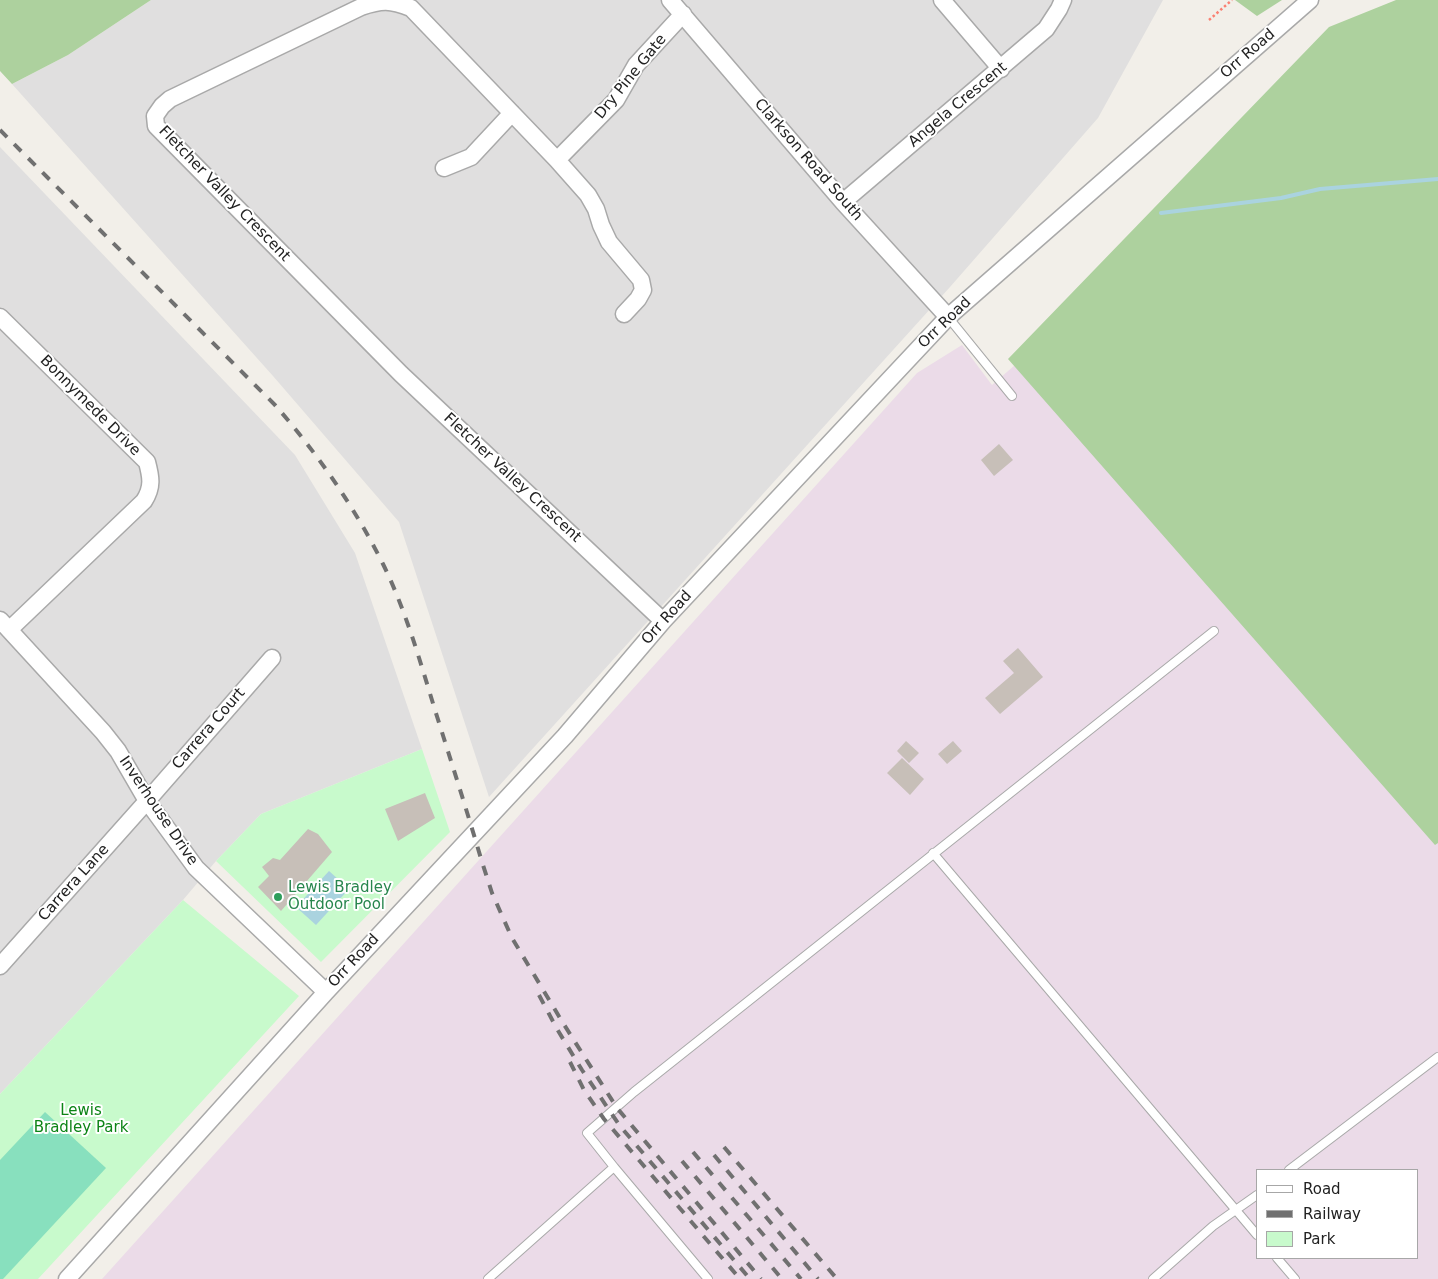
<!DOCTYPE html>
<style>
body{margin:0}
#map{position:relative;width:1438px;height:1279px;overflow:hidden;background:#f2efe9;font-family:"DejaVu Sans",sans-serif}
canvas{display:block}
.legend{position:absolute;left:1256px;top:1169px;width:162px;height:90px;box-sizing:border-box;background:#fff;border:1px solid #a7a7a7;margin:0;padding:6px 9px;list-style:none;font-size:15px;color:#222}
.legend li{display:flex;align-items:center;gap:10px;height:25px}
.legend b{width:25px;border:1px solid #a7a7a7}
</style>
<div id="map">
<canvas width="1438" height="1279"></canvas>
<ul class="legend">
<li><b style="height:6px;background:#fff"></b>Road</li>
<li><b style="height:6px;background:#707070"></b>Railway</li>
<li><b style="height:14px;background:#c8facc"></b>Park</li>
</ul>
</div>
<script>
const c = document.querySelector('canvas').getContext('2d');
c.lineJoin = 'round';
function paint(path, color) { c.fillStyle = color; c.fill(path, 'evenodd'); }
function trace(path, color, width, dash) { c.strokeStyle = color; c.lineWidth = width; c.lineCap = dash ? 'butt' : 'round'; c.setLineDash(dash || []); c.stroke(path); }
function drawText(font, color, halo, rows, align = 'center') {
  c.font = font + ' "DejaVu Sans",sans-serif'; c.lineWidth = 4; c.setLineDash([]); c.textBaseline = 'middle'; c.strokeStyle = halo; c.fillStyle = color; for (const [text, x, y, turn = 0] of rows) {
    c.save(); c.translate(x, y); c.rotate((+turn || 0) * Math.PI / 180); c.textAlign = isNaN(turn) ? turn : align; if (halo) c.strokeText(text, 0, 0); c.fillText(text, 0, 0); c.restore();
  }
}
paint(new Path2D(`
 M151,0H1163L1098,118L950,287L489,797L399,522L273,376L12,84L68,55Z
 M0,147L295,455L355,553L422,749L261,814L216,861L183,900L0,1094Z`), '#e0dfdf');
paint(new Path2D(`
 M1438,183V1279H102L917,373L962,345L992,385L1116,277ZM1257,1170H1417V1258H1257Z`), '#ebdbe8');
paint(new Path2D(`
 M0,0H151L68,55L12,84L0,71Z
 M1235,0H1282L1257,16Z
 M1396,0H1438V843L1435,845L1008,359L1329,27Z`), '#add19e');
paint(new Path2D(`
 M422,749L450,832L321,962L216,861L261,814Z
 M183,900L299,996L38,1279H0V1094Z`), '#c8facc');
paint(new Path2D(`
 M45,1112L106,1168L3,1279H0V1160Z`), '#88e0be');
paint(new Path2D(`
 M329,871L349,889L316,925L296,907Z`), '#aad3df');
trace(new Path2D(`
 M1161,213L1281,198L1320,189L1438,179`), '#aad3df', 4);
paint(new Path2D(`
 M999,444L1013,460L994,476L981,460Z
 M1018,648L1043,677L1000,714L985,698L1014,673L1003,661Z
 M906,741L919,753L909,763L897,751Z
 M953,741L962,751L947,764L938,754Z
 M902,758L924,779L910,795L887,773Z
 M425,793L435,818L398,841L385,809Z
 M308,829L318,834L332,852L281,911L258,887L269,876L262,867L273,858L280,860Z`), '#c7bfb8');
const lane = new Path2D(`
 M948,317L1012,396
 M933,853L1257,1235
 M614,1167L587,1133L634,1092L1214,631
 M1289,1170L1438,1057
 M1277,1258L1295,1279
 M488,1279L614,1167L708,1279
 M1153,1279L1213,1226L1257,1195`);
const street = new Path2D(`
 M670,0L843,202L948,317
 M942,0L1001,69
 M557,160L616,100L636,65L683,14
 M444,168L471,157L512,113
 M843,202L1046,29L1059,9L1063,0
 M624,314L638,299L643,290L641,280L609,242L601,225L596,209L588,195L557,160L411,8C390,0 382,0 361,7L170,99L162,106L155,116L156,126L401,374L663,621
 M0,317L147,462C151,477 153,487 144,501L10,629
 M0,620L103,732L118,751L147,801L196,868L326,992
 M0,966L147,801L272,658
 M67,1279L326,992L565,736L663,621L948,317L1310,0`);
trace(lane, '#a9a9a9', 10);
trace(street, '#a9a9a9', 19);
trace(new Path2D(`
 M1209,20L1232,0`), '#fa8072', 2.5, [2.5, 2.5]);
trace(lane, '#fff', 8);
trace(street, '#fff', 16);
trace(new Path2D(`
 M0,130L275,405C317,453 354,506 383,564C406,611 420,661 435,710C451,761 467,811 482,862L492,893L512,938L563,1023L617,1108L761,1279
 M539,995L557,1029L582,1070L620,1126L750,1279
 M570,1062L584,1090L604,1119L740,1279
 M724,1147L837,1279
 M693,1152L801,1279
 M714,1155L818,1279
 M682,1161L782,1279`), '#707070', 4, [10, 10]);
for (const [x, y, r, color] of [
 [278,897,5,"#2e9e5b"]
]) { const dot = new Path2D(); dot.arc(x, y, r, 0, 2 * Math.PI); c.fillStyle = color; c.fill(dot); trace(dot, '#fff', 2); }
drawText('15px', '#222', '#fff', [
 ["Orr Road",1248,54,-41],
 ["Dry Pine Gate",631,77,-51],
 ["Angela Crescent",958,105,-40],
 ["Clarkson Road South",808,160,49],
 ["Fletcher Valley Crescent",224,194,46],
 ["Orr Road",945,323,-44],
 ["Bonnymede Drive",90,406,45],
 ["Fletcher Valley Crescent",512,478,43],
 ["Orr Road",667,618,-48],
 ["Carrera Court",209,729,-49],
 ["Inverhouse Drive",158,811,56],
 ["Carrera Lane",74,883,-48],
 ["Orr Road",354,961,-47]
]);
drawText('15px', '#27864d', '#fff', [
 ["Lewis Bradley",288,888],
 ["Outdoor Pool",288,905]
], 'left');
drawText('15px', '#0c8416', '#fff', [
 ["Lewis",81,1111],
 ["Bradley Park",81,1128]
]);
</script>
